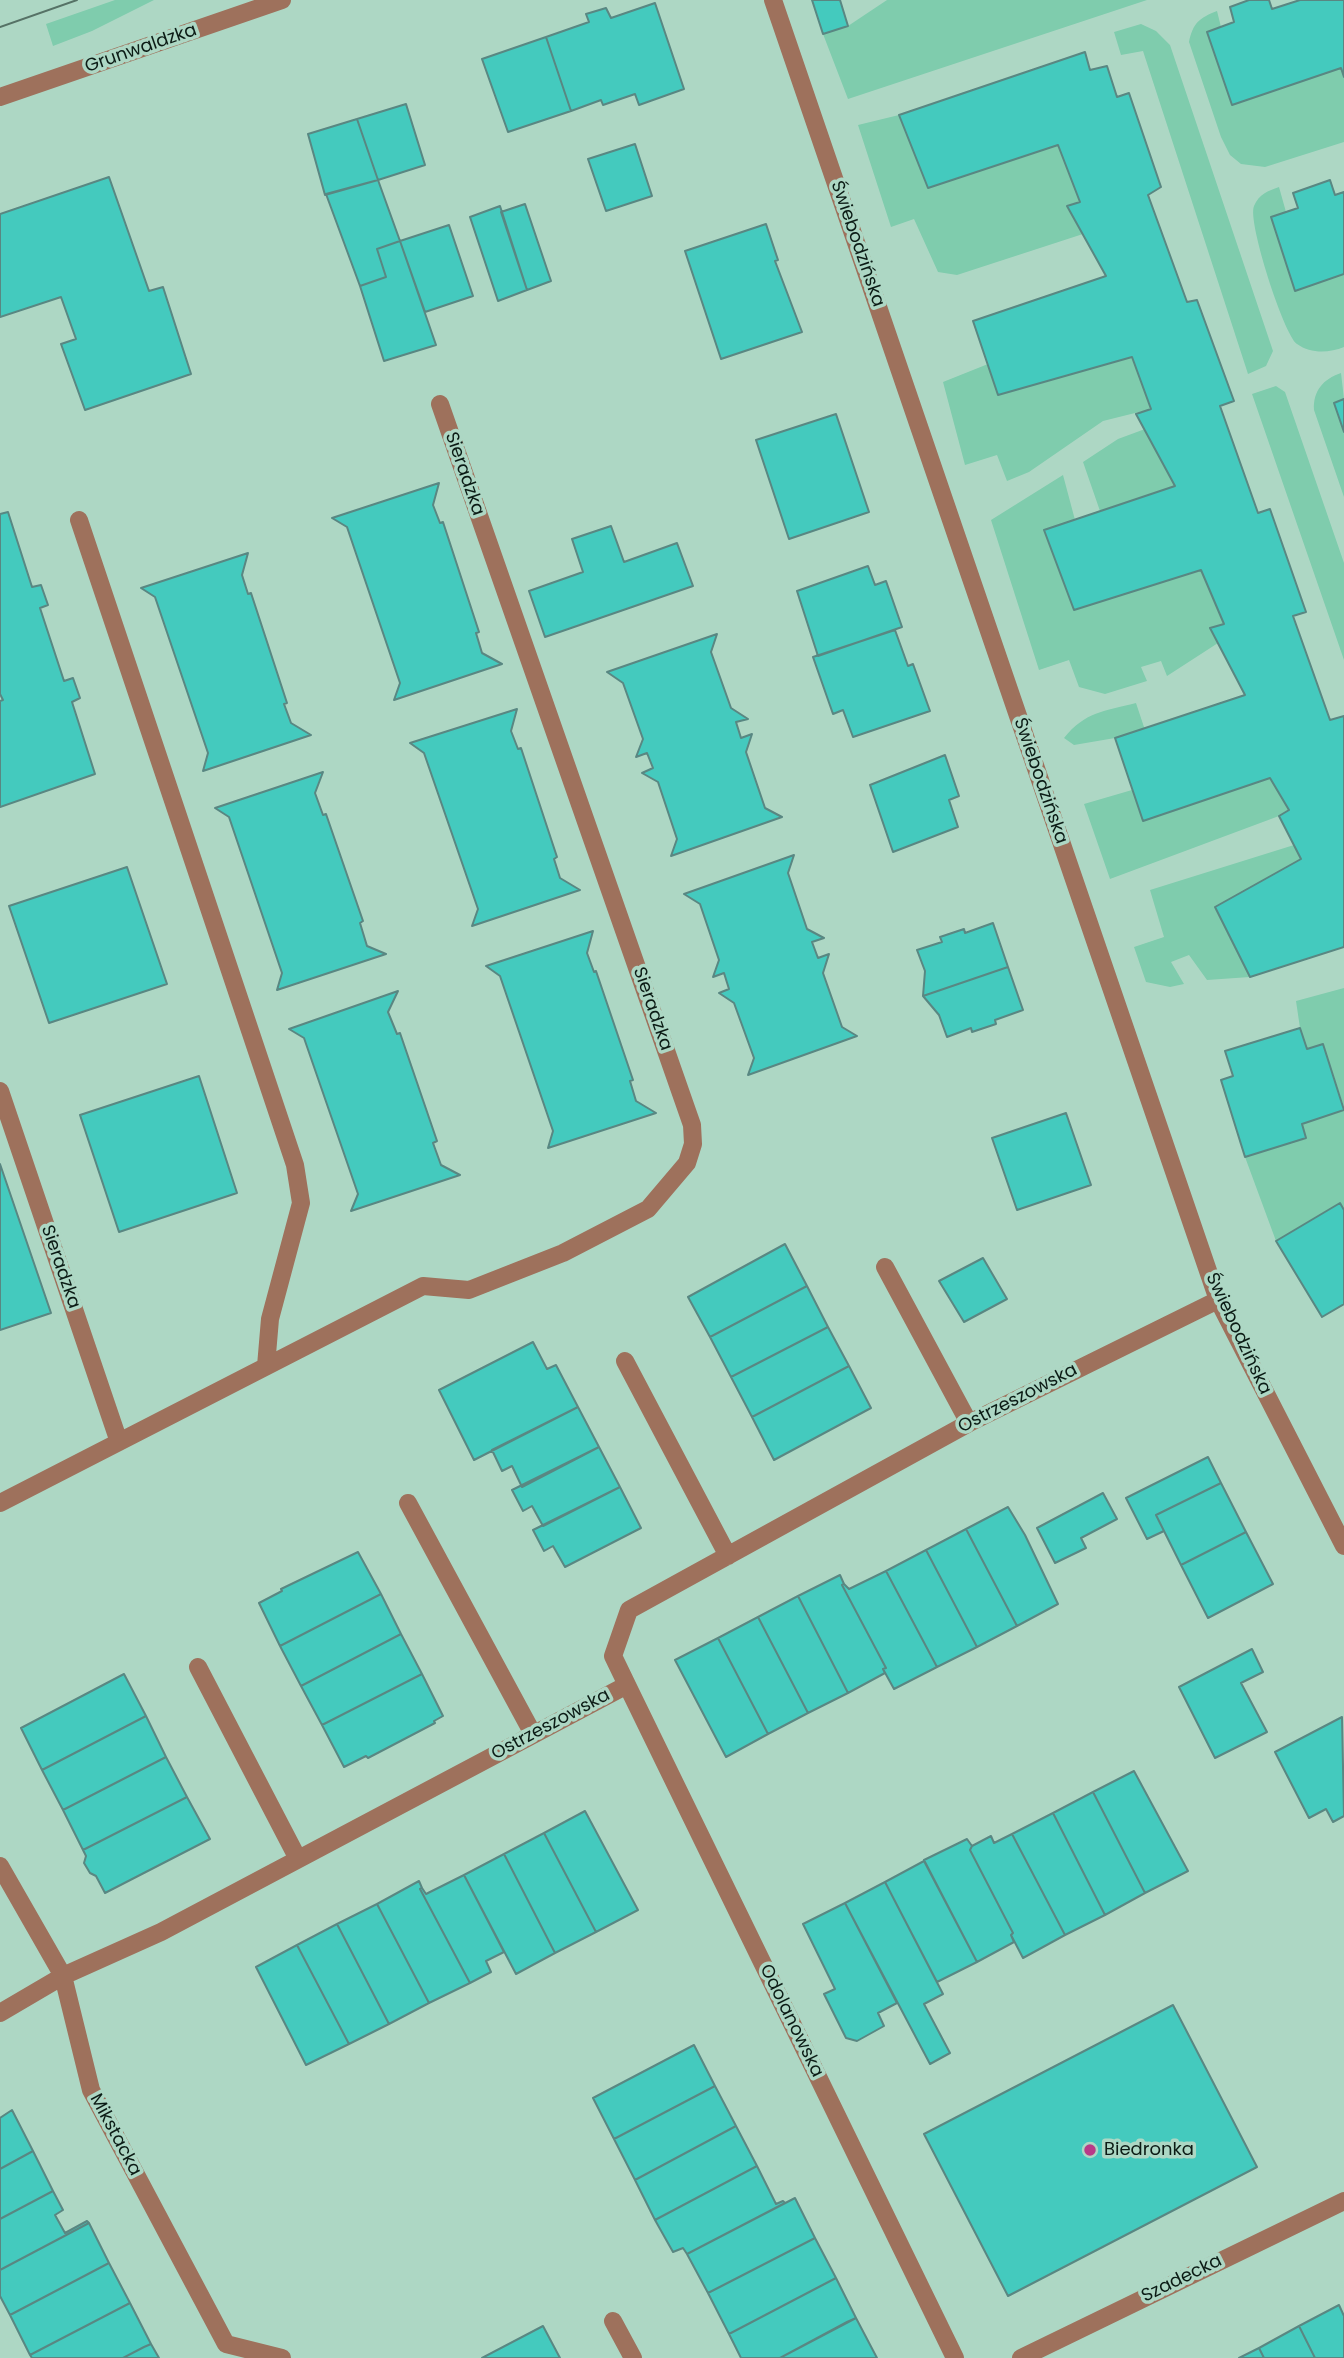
<!DOCTYPE html>
<meta charset="utf-8">
<style>
body{margin:0}
canvas{display:block;background:#add7c4}
</style>
<canvas width="1344" height="2358"></canvas>
<script>
const c = document.querySelector('canvas').getContext('2d');
c.lineJoin = 'round';
function paint(path, color) { c.fillStyle = color; c.fill(path, 'evenodd'); }
function trace(path, color, width, dash) { c.strokeStyle = color; c.lineWidth = width; c.lineCap = dash ? 'butt' : 'round'; c.setLineDash(dash || []); c.stroke(path); }
function drawText(font, color, halo, rows, align = 'center') {
  c.font = font + ' Poppins,sans-serif'; c.lineWidth = 7; c.setLineDash([]); c.textBaseline = 'middle'; c.strokeStyle = halo; c.fillStyle = color; for (const [text, x, y, turn = 0] of rows) {
    c.save(); c.translate(x, y); c.rotate((+turn || 0) * Math.PI / 180); c.textAlign = isNaN(turn) ? turn : align; if (halo) c.strokeText(text, 0, 0); c.fillText(text, 0, 0); c.restore();
  }
}
paint(new Path2D(`
 M115,0H154L92,31L53,46L46,24Z
 M887,0H1147L848,99L823,34L848,26Z
 M1217,11L1221,27L1207,32L1233,105L1341,68L1344,77V142L1265,167L1241,164L1230,155L1221,137L1189,42C1193,23 1199,18 1217,11Z
 M1141,24L1156,31L1170,45L1273,351L1266,366L1248,374L1143,51L1121,55L1114,32Z
 M899,115L929,188L1058,145L1080,202L1067,206L1083,234L957,275L938,272L914,219L891,227L858,125Z
 M1279,187L1286,212L1271,217L1296,291L1344,274V347C1329,353 1311,354 1297,344C1284,335 1247,221 1254,206C1259,194 1268,191 1279,187Z
 M1132,357L1151,409L1103,421L1029,472L1007,481L997,455L965,465L943,382L988,364L999,395Z
 M1341,373L1344,399L1334,403L1344,432V497L1314,410C1313,391 1323,379 1341,373Z
 M1276,386L1285,392L1344,563V660L1252,394Z
 M1145,429L1175,486L1100,511L1083,462L1118,439Z
 M1063,475L1075,520L1044,530L1074,610L1201,570L1224,624L1210,628L1218,643L1167,676L1161,661L1141,667L1147,681L1105,694L1079,687L1069,660L1039,670L991,520Z
 M1136,703L1145,730L1115,738L1074,745L1064,738C1085,712 1104,711 1136,703Z
 M1270,778L1289,810L1279,816L1110,879L1084,804L1132,790Z
 M1294,845L1301,859L1215,907L1250,977L1207,980L1189,955L1171,962L1184,984L1170,987L1146,982L1134,947L1164,937L1150,890Z
 M1344,988V1107L1323,1044L1307,1049L1300,1028L1296,1001Z
 M1344,1110V1210L1276,1241L1245,1157L1306,1138L1302,1124Z`), '#7fccad');
const building = new Path2D(`
 M812,0H840L848,26L823,34Z
 M1249,0H1269L1272,9L1300,0H1344V77L1341,68L1232,105L1207,32L1234,22L1230,7Z
 M655,3L684,89L639,105L635,94L603,105L601,100L571,111L546,37L589,22L586,14L606,8L611,18Z
 M546,37L571,111L508,132L482,59Z
 M1085,52L1090,70L1107,66L1117,97L1129,93L1161,187L1148,195L1187,302L1197,300L1234,401L1220,406L1258,513L1270,509L1306,612L1293,616L1330,720L1344,716V947L1250,977L1215,907L1301,859L1279,816L1289,810L1270,778L1143,821L1115,738L1245,695L1210,628L1224,624L1201,570L1074,610L1044,530L1175,486L1136,414L1151,409L1132,357L998,395L973,321L1106,276L1067,206L1080,202L1058,145L928,188L899,115Z
 M406,104L425,165L378,180L357,119Z
 M357,119L378,180L325,195L308,134Z
 M635,144L652,196L606,211L588,159Z
 M109,177L149,291L163,287L191,374L85,410L61,344L76,339L61,297L0,317V214Z
 M378,180L400,241L377,249L386,277L360,286L326,194Z
 M1330,180L1335,195L1344,192V274L1295,291L1271,217L1298,208L1293,193Z
 M525,204L551,281L527,290L501,212Z
 M500,206L527,290L498,301L470,217Z
 M766,224L778,260L775,261L802,332L721,359L685,251Z
 M449,225L473,296L425,312L400,241Z
 M400,241L436,345L384,361L360,286L386,277L377,249Z
 M1344,399V432L1334,403Z
 M836,414L869,512L789,539L756,440Z
 M439,483L433,505L440,523L443,522L479,632L476,633L482,653L502,664L394,700L400,683L347,527L332,518Z
 M8,512L32,587L41,585L48,605L40,608L64,681L73,678L80,698L72,702L95,774L0,807V701L3,700L0,694V514Z
 M611,526L624,562L677,543L693,586L545,637L529,591L583,572L572,539Z
 M248,553L242,575L248,594L251,593L287,703L284,704L291,723L311,735L203,771L208,753L155,597L141,588Z
 M868,566L875,585L886,581L902,627L818,656L797,591Z
 M895,630L908,666L913,664L930,711L853,737L843,710L833,714L813,657Z
 M717,634L711,652L731,708L748,719L736,722L741,738L752,734L746,752L765,808L782,817L671,856L677,839L658,782L642,773L653,768L647,753L636,757L643,739L623,683L607,672Z
 M517,709L511,731L518,749L521,748L557,857L554,859L560,878L580,890L472,926L478,909L424,753L410,743Z
 M945,755L959,796L949,800L958,827L893,852L870,785Z
 M323,772L315,793L323,815L326,814L363,921L360,923L367,946L386,954L277,990L282,973L229,817L215,808Z
 M794,855L788,873L807,929L824,938L812,942L818,958L829,954L823,973L842,1027L857,1036L748,1075L754,1058L734,1003L719,993L729,989L724,973L713,977L719,960L700,904L684,894Z
 M127,867L167,984L49,1023L9,906Z
 M993,923L1008,967L923,996L925,971L917,950L942,942L940,937L964,929L965,933Z
 M593,931L587,953L594,972L596,971L633,1080L630,1081L636,1101L656,1113L548,1148L553,1131L500,976L486,966Z
 M1008,967L1023,1010L995,1020L996,1024L972,1032L971,1028L947,1037L939,1015L923,996Z
 M398,991L388,1012L397,1034L400,1033L437,1141L433,1143L441,1165L460,1175L351,1211L358,1194L304,1038L289,1029Z
 M1300,1028L1307,1049L1323,1044L1344,1110L1302,1124L1306,1138L1245,1157L1221,1080L1233,1076L1225,1051Z
 M199,1076L237,1193L119,1232L80,1115Z
 M1066,1113L1091,1185L1017,1210L992,1138Z
 M0,1164L51,1313L0,1330Z
 M1340,1203L1344,1210V1304L1322,1317L1276,1241Z
 M785,1244L807,1286L710,1337L688,1297Z
 M983,1258L1007,1299L964,1322L939,1281Z
 M807,1286L828,1327L731,1377L710,1337Z
 M828,1327L849,1366L752,1417L731,1377Z
 M533,1342L547,1369L556,1365L578,1407L474,1460L439,1390Z
 M849,1366L871,1408L774,1460L752,1417Z
 M578,1407L599,1447L522,1487L512,1466L502,1471L492,1450Z
 M599,1447L620,1487L543,1526L532,1506L523,1511L512,1490Z
 M1208,1457L1221,1483L1156,1515L1164,1531L1147,1539L1126,1498Z
 M1221,1483L1246,1532L1181,1565L1156,1515Z
 M620,1487L641,1528L565,1567L553,1546L544,1551L533,1530Z
 M1103,1493L1117,1519L1081,1538L1086,1548L1055,1563L1037,1528Z
 M1008,1507L1025,1535L1058,1604L1017,1626L966,1529Z
 M966,1529L1017,1626L977,1647L926,1550Z
 M1246,1532L1273,1584L1208,1618L1181,1565Z
 M926,1550L977,1647L937,1667L886,1571Z
 M358,1552L381,1594L280,1646L259,1603L282,1591L281,1589Z
 M886,1571L937,1667L894,1689L883,1669L886,1668L842,1585L844,1584L849,1589Z
 M840,1575L844,1584L842,1585L886,1668L883,1669L885,1673L848,1693L798,1596Z
 M381,1594L401,1634L301,1686L280,1646Z
 M798,1596L848,1693L808,1713L758,1617Z
 M758,1617L808,1713L768,1734L718,1638Z
 M401,1634L422,1674L322,1725L301,1686Z
 M718,1638L768,1734L726,1757L675,1660Z
 M1252,1649L1263,1672L1241,1683L1267,1732L1215,1758L1179,1687Z
 M124,1674L146,1716L42,1770L21,1728Z
 M422,1674L443,1716L434,1721L435,1723L368,1758L366,1756L344,1767L322,1725Z
 M146,1716L166,1757L63,1810L42,1770Z
 M1342,1717L1344,1816L1333,1822L1326,1809L1309,1818L1275,1752Z
 M166,1757L187,1797L83,1850L63,1810Z
 M1134,1771L1188,1871L1145,1893L1093,1792Z
 M1093,1792L1145,1893L1105,1915L1053,1813Z
 M187,1797L210,1839L105,1893L96,1876L90,1873L84,1863L86,1856L83,1850Z
 M585,1811L638,1910L596,1932L544,1833Z
 M1053,1813L1105,1915L1065,1935L1012,1834Z
 M544,1833L596,1932L555,1953L504,1854Z
 M1012,1834L1065,1935L1023,1958L1011,1935L1013,1933L970,1850L972,1846L991,1836L994,1843Z
 M967,1839L972,1846L970,1850L1013,1933L1011,1935L1014,1942L977,1962L924,1860Z
 M504,1854L555,1953L516,1974L464,1875Z
 M924,1861L977,1962L937,1982L885,1882Z
 M464,1875L504,1952L486,1961L491,1972L470,1983L420,1889L422,1888L426,1894Z
 M419,1881L422,1888L420,1889L470,1983L429,2003L377,1904Z
 M885,1882L943,1994L924,2004L950,2053L930,2064L845,1903Z
 M845,1903L897,2003L878,2013L884,2026L857,2041L846,2038L824,1994L835,1989L803,1924Z
 M377,1904L429,2003L389,2024L337,1924Z
 M337,1924L389,2024L349,2044L297,1945Z
 M297,1945L349,2044L306,2065L256,1967Z
 M1173,2005L1257,2167L1008,2296L924,2134Z
 M694,2045L715,2086L614,2139L593,2098Z
 M715,2086L736,2126L635,2180L614,2139Z
 M12,2110L33,2151L0,2169V2118Z
 M736,2126L757,2166L655,2220L635,2180Z
 M33,2151L53,2191L0,2219V2169Z
 M757,2166L776,2204L783,2201L785,2203L687,2254L683,2248L673,2252L655,2220Z
 M53,2191L63,2210L55,2215L65,2233L87,2221L89,2223L0,2270V2219Z
 M795,2198L815,2238L708,2293L687,2254Z
 M89,2223L109,2263L10,2315L0,2296V2270Z
 M815,2238L836,2278L729,2334L708,2293Z
 M109,2263L130,2303L30,2355L10,2315Z
 M836,2278L856,2318L780,2358H741L729,2334Z
 M130,2303L151,2344L144,2347L123,2358H32L30,2355Z
 M1339,2305L1344,2316V2358H1315L1299,2326Z
 M856,2318L877,2358H780L847,2322Z
 M543,2326L560,2358H482Z
 M1299,2326L1315,2358H1264L1259,2348Z
 M151,2344L159,2358H123L144,2347Z
 M1259,2348L1264,2358H1239Z`);
paint(building, '#44cabe');
trace(building, '#598782', 2);
trace(new Path2D(`
 M773,0L1218,1300L1344,1546
 M0,97L282,0
 M79,520L295,1165L301,1203L270,1319L266,1366
 M0,1091L119,1442
 M885,1267L969,1423
 M625,1361L728,1556
 M0,1503L423,1286L469,1290L563,1253L648,1209L687,1163L693,1144L692,1125L440,404
 M408,1503L533,1734
 M198,1667L298,1859
 M627,1685L955,2358
 M0,1866L63,1976L91,2090L226,2344L282,2358
 M0,2013L63,1976L161,1932L627,1685L613,1656L629,1610L969,1423L1218,1300
 M613,2321L633,2358
 M1021,2358L1344,2201`), '#9e715c', 18);
trace(new Path2D(`
 M0,27L77,0`), '#567266', 2);
for (const [x, y, r, color] of [
 [1090,2150,7,"#b83a88"]
]) { const dot = new Path2D(); dot.arc(x, y, r, 0, 2 * Math.PI); c.fillStyle = color; c.fill(dot); trace(dot, '#add7c4', 2.5); }
drawText('18px', '#0b1b15', '#add7c4', [
 ["Grunwaldzka",141,49,-19],
 ["Świebodzińska",857,244,71],
 ["Sieradzka",464,474,71],
 ["Świebodzińska",1040,781,71],
 ["Sieradzka",652,1009,71],
 ["Sieradzka",60,1267,71],
 ["Świebodzińska",1238,1334,65],
 ["Ostrzeszowska",1018,1399,-27],
 ["Ostrzeszowska",551,1725,-28],
 ["Odolanowska",791,2021,64],
 ["Mikstacka",115,2135,62],
 ["Szadecka",1182,2279,-26]
]);
drawText('18px', '#0b1b15', '#add7c4', [
 ["Biedronka",1104,2150]
], 'left');
</script>
